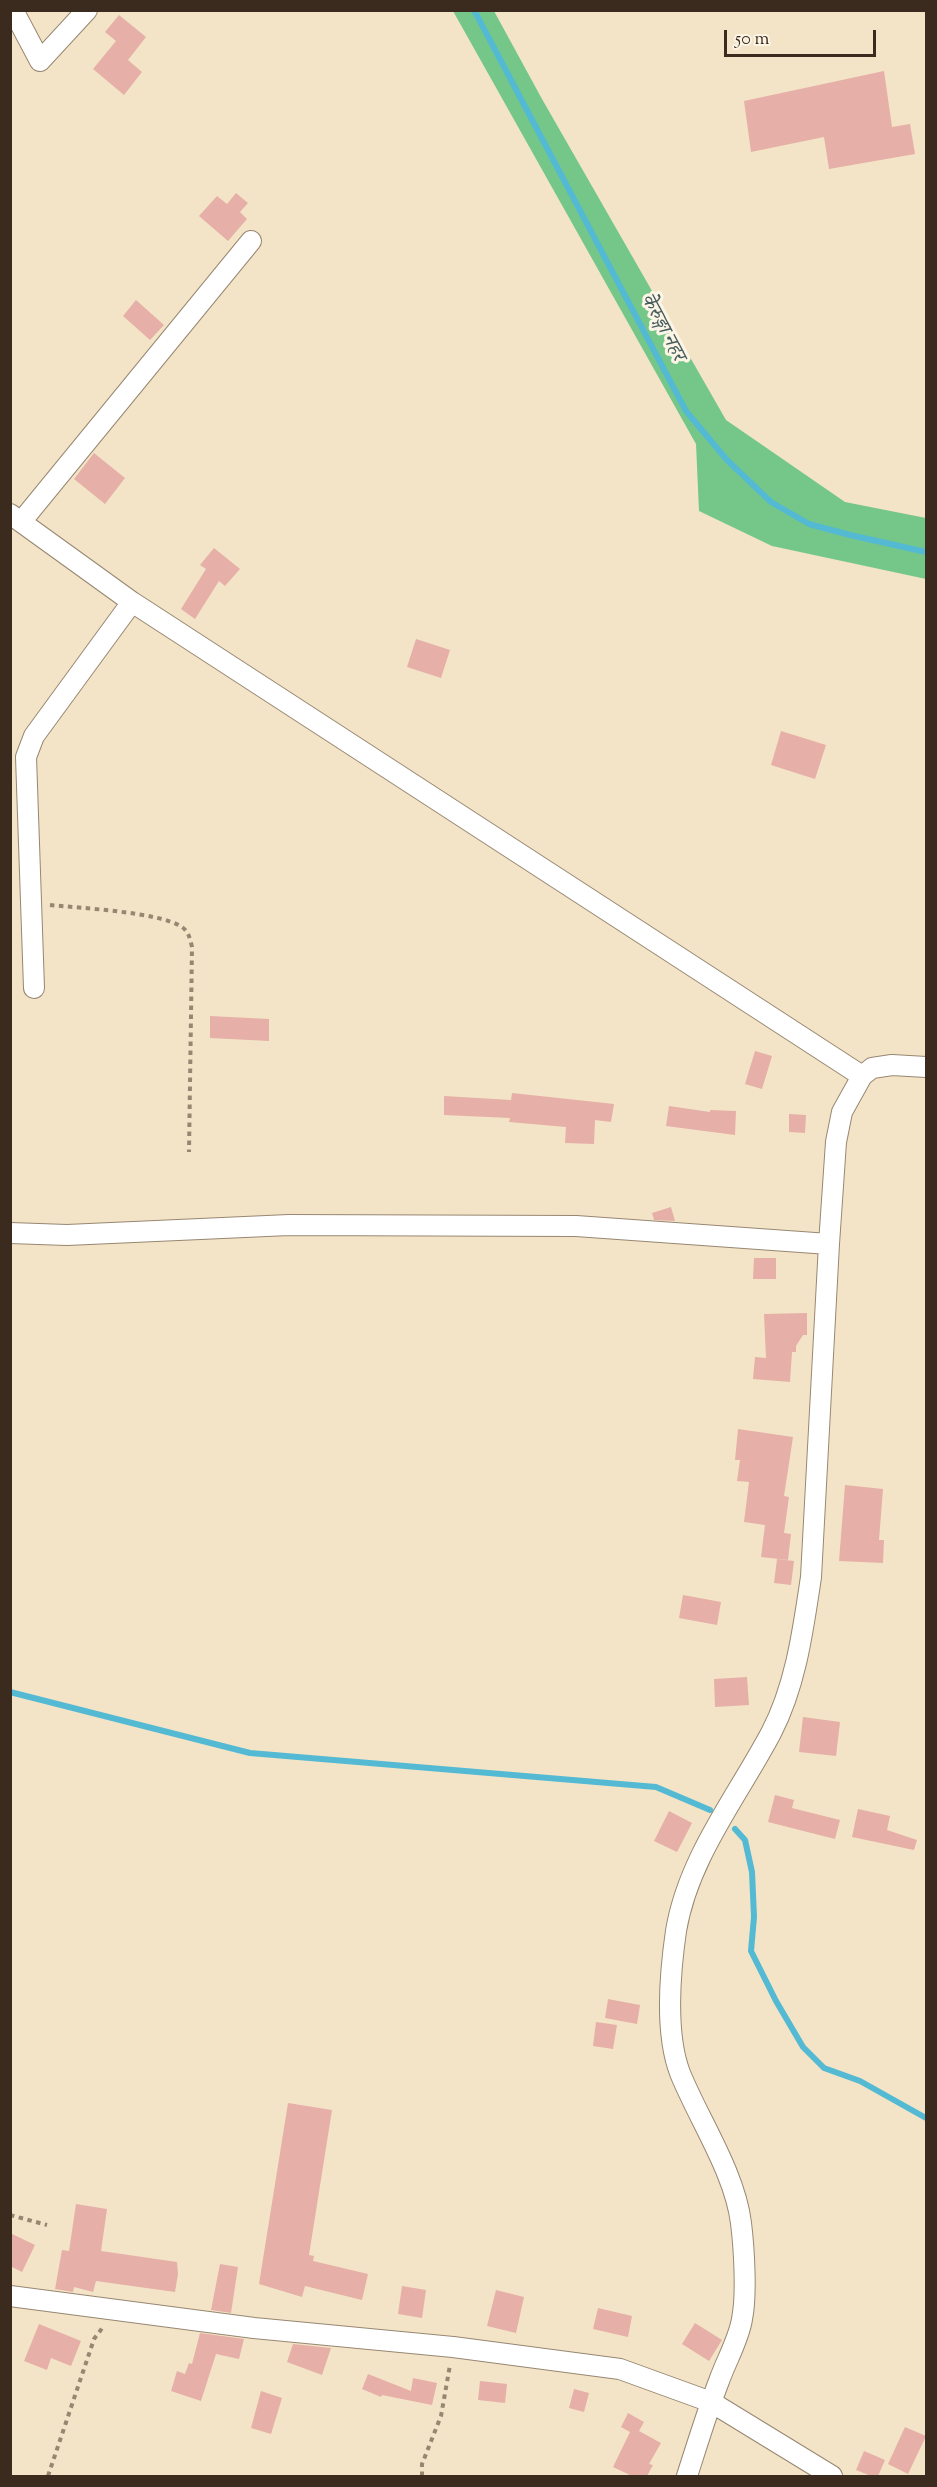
<!DOCTYPE html>
<meta charset="utf-8">
<style>
body{margin:0}
#map{position:relative;width:937px;height:2487px;overflow:hidden;background:#f3e4c7;font-family:"Sorts Mill Goudy",serif}
canvas{display:block}
.frame{position:absolute;inset:0;border:12px solid #3b2a1e;pointer-events:none}
.scale{position:absolute;left:724px;top:30px;width:152px;height:27px;box-sizing:border-box;border:3px solid #3b2a1e;border-top:0;padding-left:8px;font-size:18px;line-height:21px;white-space:nowrap;color:#3b2a1e;-webkit-text-stroke:4px #fcf5e5;paint-order:stroke}
</style>
<div id="map">
<canvas width="937" height="2487"></canvas>
<div class="frame"></div>
<div class="scale">50 m</div>
</div>
<script>
const c = document.querySelector('canvas').getContext('2d');
c.lineJoin = 'round';
function paint(path, color) { c.fillStyle = color; c.fill(path, 'evenodd'); }
function trace(path, color, width, dash) { c.strokeStyle = color; c.lineWidth = width; c.lineCap = dash ? 'butt' : 'round'; c.setLineDash(dash || []); c.stroke(path); }
function drawText(font, color, halo, rows, align = 'center') {
  c.font = font + ' "Sorts Mill Goudy","Noto Serif Devanagari",serif'; c.lineWidth = 6; c.setLineDash([]); c.textBaseline = 'middle'; c.strokeStyle = halo; c.fillStyle = color; for (const [text, x, y, turn = 0] of rows) {
    c.save(); c.translate(x, y); c.rotate((+turn || 0) * Math.PI / 180); c.textAlign = isNaN(turn) ? turn : align; if (halo) c.strokeText(text, 0, 0); c.fillText(text, 0, 0); c.restore();
  }
}
paint(new Path2D(`
 M453,11H494L542,99L726,420L845,502L926,518V579L772,546L699,511L696,444Z`), '#75c789');
trace(new Path2D(`
 M474,10L686,411L727,460L771,502L809,524L850,535L926,552
 M10,1692L250,1753L656,1787L710,1810
 M735,1829L745,1840L752,1872L754,1917L751,1951L776,2001L803,2047L824,2068L860,2081L926,2118`), '#54bad3', 6);
paint(new Path2D(`
 M119,15L146,37L128,60L142,72L124,95L93,69L116,41L105,32Z
 M884,71L892,127L910,124L915,154L829,169L824,137L751,152L744,101Z
 M236,193L248,203L240,212L247,219L228,241L199,216L217,196L227,204Z
 M136,300L164,325L150,340L123,316Z
 M94,453L125,478L105,504L74,479Z
 M214,548L240,569L225,586L219,581L195,619L181,609L206,569L200,565Z
 M416,639L450,650L441,678L407,667Z
 M781,731L826,745L815,779L771,765Z
 M210,1016L269,1019V1041L210,1038Z
 M755,1051L772,1056L762,1089L745,1084Z
 M512,1093L614,1104L611,1122L595,1120L594,1144L565,1143L566,1127L509,1122L510,1118L444,1115V1096L511,1100Z
 M669,1106L710,1112V1110L736,1111L735,1135L666,1126Z
 M789,1114L806,1115L805,1133L789,1132Z
 M671,1207L675,1221L654,1220L652,1213Z
 M754,1258H776V1279H753Z
 M807,1313V1335H803L796,1346V1352H792L790,1382L753,1379L755,1357L766,1358L764,1314Z
 M738,1429L793,1437L784,1496L789,1497L784,1533L791,1534L788,1560L761,1557L765,1525L744,1522L749,1482L737,1481L740,1460H735Z
 M845,1485L883,1489L879,1540H884L883,1563L839,1561Z
 M777,1559L794,1561L791,1585L774,1583Z
 M683,1595L721,1602L717,1625L679,1618Z
 M747,1677L749,1705L715,1707L714,1679Z
 M803,1717L840,1722L836,1756L799,1752Z
 M775,1795L794,1800L792,1808L840,1820L835,1839L768,1822Z
 M858,1809L890,1816L887,1830L917,1840L914,1850L852,1837Z
 M669,1811L692,1823L677,1852L654,1841Z
 M608,1999L640,2005L637,2024L605,2018Z
 M596,2022L617,2025L613,2049L593,2046Z
 M288,2103L332,2110L309,2255L314,2256L313,2261L368,2274L362,2300L305,2286L302,2297L259,2284Z
 M76,2204L107,2209L101,2251L177,2262L178,2274L175,2292L96,2281L93,2292L74,2287L73,2292L55,2289L62,2250L69,2251Z
 M10,2233L35,2245L22,2272L10,2266Z
 M220,2264L238,2267L231,2313L211,2310Z
 M402,2286L426,2290L422,2318L398,2314Z
 M496,2290L524,2297L516,2333L487,2326Z
 M598,2308L632,2316L628,2337L593,2329Z
 M695,2323L722,2340L709,2361L682,2344Z
 M39,2324L81,2341L71,2366L51,2358L47,2370L24,2361Z
 M200,2333L244,2339L239,2359L216,2354L201,2401L171,2391L177,2371L185,2374L189,2363L192,2364Z
 M293,2344L331,2348L322,2375L287,2362Z
 M368,2374L411,2391L413,2378L437,2383L432,2405L382,2395L381,2397L362,2389Z
 M480,2381L507,2384L505,2403L478,2400Z
 M574,2389L589,2393L584,2412L569,2408Z
 M261,2391L282,2398L271,2434L251,2428Z
 M628,2413L644,2422L639,2431L661,2443L649,2464L653,2465L647,2476H632L613,2467L630,2432L621,2427Z
 M905,2427L926,2436L908,2474L888,2464Z
 M864,2451L885,2460L878,2476H871L856,2470Z`), '#e6afa7');
const minor = new Path2D(`
 M13,10L40,61L87,10
 M10,514L132,602L862,1076
 M21,522L251,241
 M34,988L26,757L34,736L132,602
 M10,1233L67,1235L289,1225L576,1226L829,1244
 M10,2296L254,2328L453,2347L620,2369L711,2402L832,2476
 M687,2476C697,2445 707,2412 719,2381C726,2361 739,2339 742,2319C747,2295 744,2247 741,2223C735,2173 699,2120 680,2073C665,2034 670,1972 676,1931C688,1858 737,1797 771,1733C796,1685 803,1630 811,1577L829,1244L836,1142L842,1112L862,1076L872,1068L892,1065L926,1067`);
trace(minor, '#978772', 22);
trace(new Path2D(`
 M50,905C79,908 160,912 182,927C189,932 190,939 192,947L189,1152
 M10,2215L47,2225
 M48,2476L94,2339L103,2327
 M422,2476V2464L441,2416L450,2365`), '#978772', 4, [4.5, 4.5]);
trace(minor, '#fff', 20);
drawText('italic 20px', '#445c5d', '#fcf5e5', [
 ["केेरुङ्गा नहर",661,328,62]
]);
</script>
